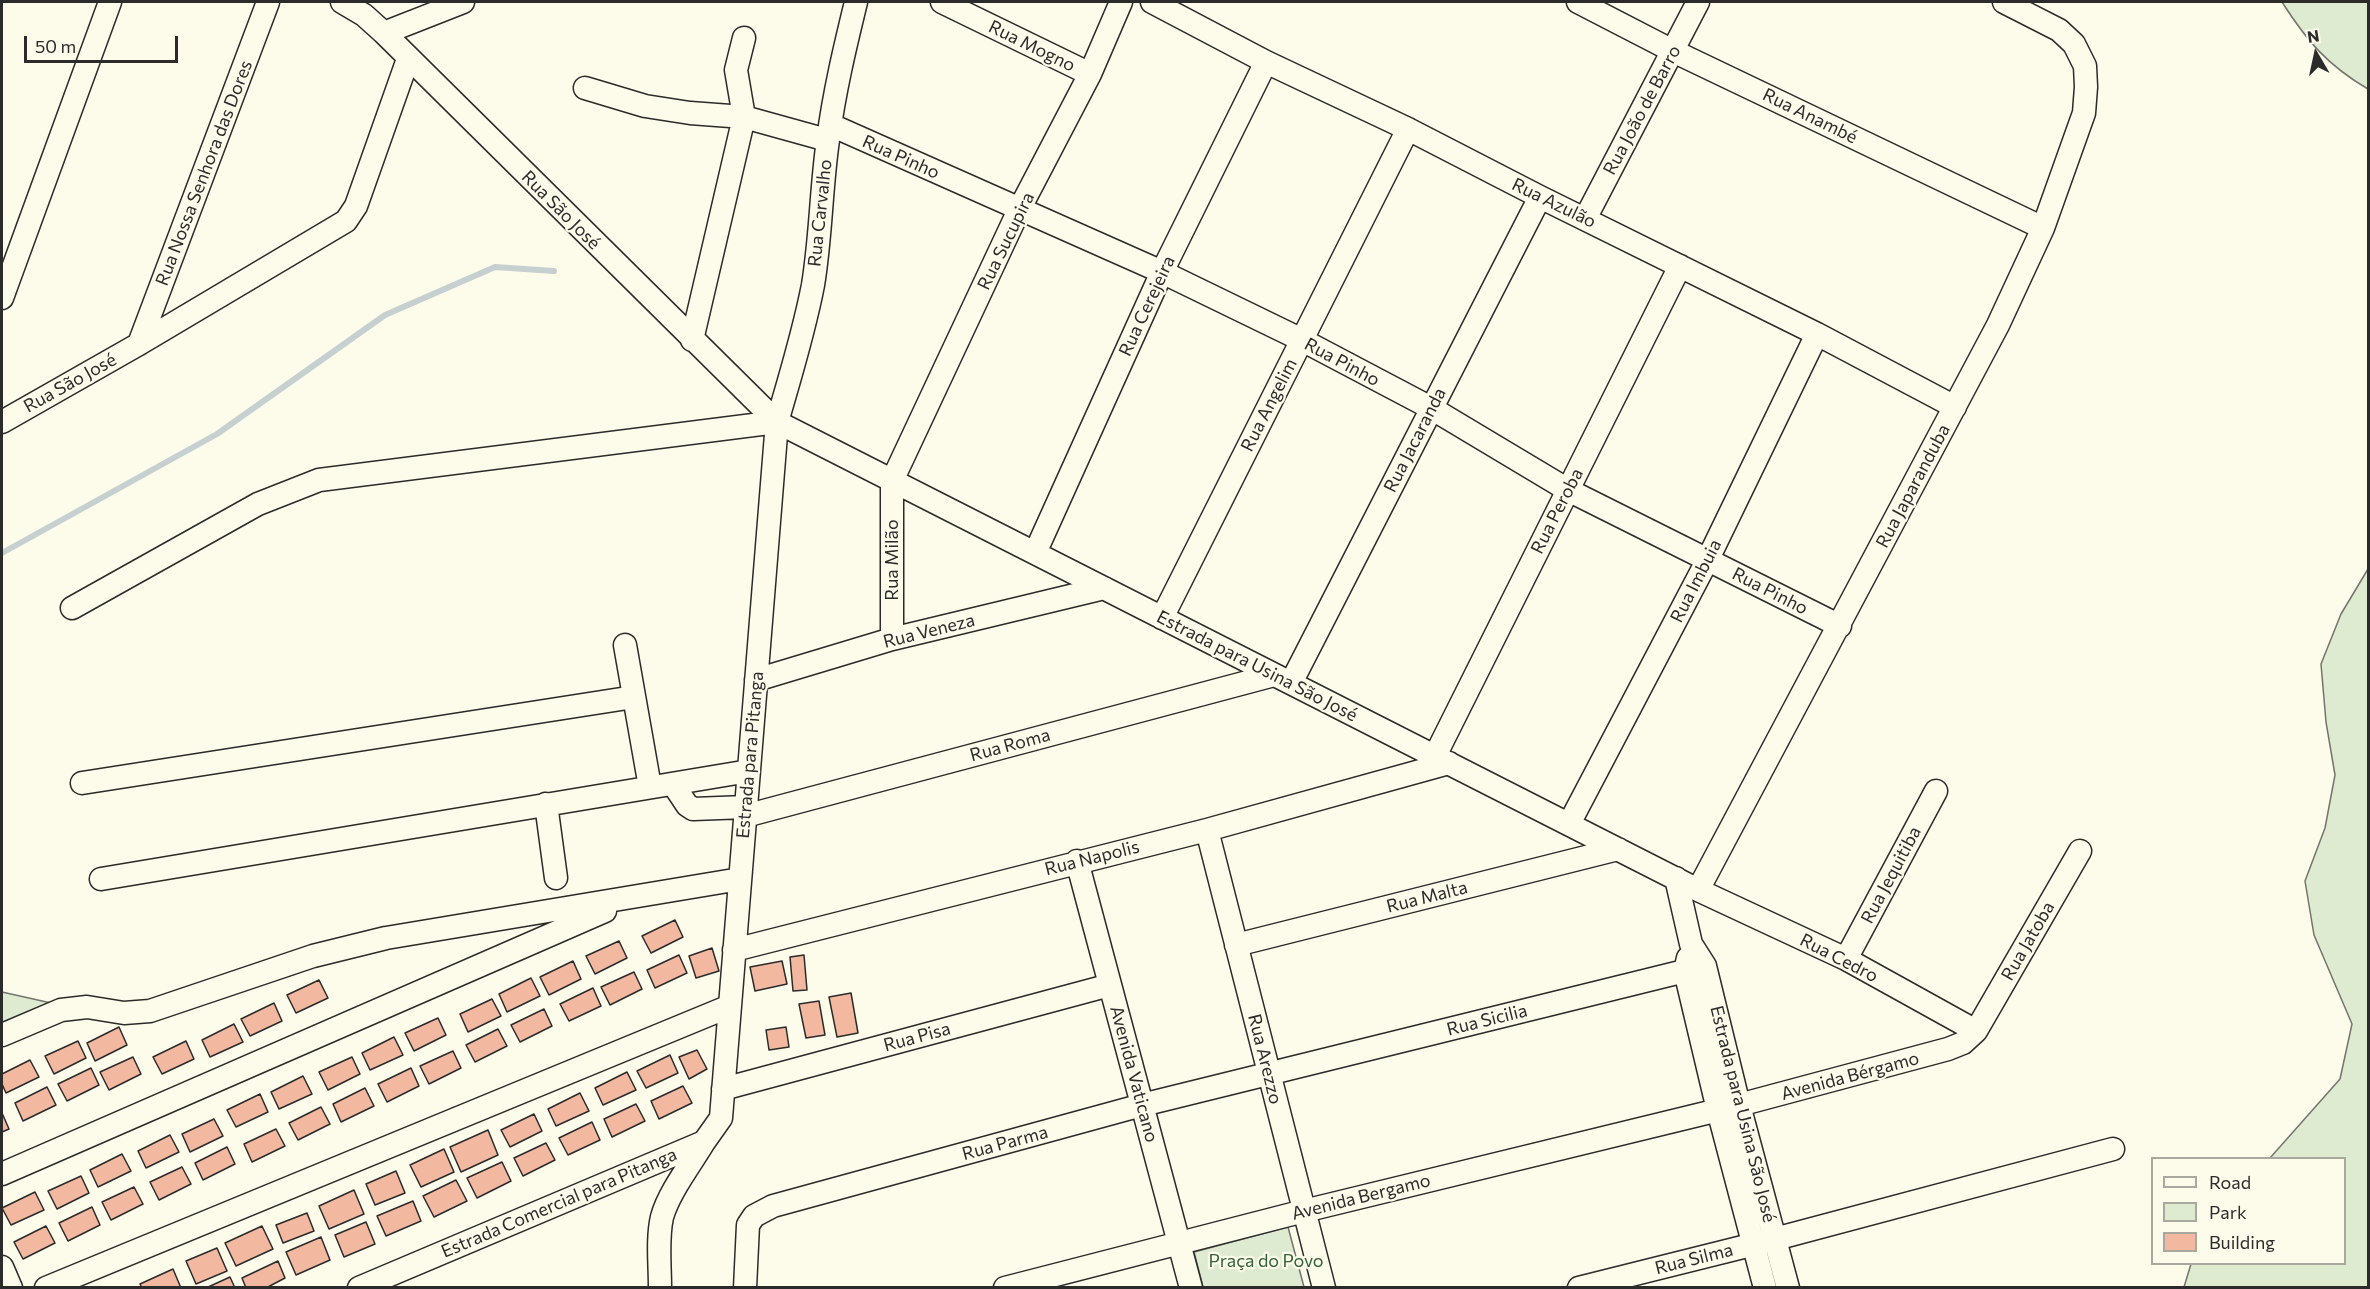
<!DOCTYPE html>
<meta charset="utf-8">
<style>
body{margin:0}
#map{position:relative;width:2370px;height:1289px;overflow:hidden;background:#fdfbea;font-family:Commissioner,sans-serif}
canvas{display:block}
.frame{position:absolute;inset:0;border:3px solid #2b2b2b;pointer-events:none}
.legend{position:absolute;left:2151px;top:1157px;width:195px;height:108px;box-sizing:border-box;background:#fdfbea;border:2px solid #a9a89e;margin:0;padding:8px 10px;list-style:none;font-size:18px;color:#2b2b2b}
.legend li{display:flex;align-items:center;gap:12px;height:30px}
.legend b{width:30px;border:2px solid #a9a89e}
.north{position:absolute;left:2286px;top:24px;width:60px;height:60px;-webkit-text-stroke:4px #fdfbea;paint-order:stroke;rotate:351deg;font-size:16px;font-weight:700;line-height:24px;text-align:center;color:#2b2b2b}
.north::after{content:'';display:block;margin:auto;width:21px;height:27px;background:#2b2b2b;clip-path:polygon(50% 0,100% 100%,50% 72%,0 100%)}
.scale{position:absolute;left:24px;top:36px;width:154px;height:27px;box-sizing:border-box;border:3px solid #2b2b2b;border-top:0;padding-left:8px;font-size:18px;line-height:21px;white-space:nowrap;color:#2b2b2b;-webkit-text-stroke:4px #fdfbea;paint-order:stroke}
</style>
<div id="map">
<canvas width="2370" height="1289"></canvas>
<div class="frame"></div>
<ul class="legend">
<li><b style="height:8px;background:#fdfbea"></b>Road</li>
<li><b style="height:16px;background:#deebd1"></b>Park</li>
<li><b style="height:16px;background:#f2b8a0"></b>Building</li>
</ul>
<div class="north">N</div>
<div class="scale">50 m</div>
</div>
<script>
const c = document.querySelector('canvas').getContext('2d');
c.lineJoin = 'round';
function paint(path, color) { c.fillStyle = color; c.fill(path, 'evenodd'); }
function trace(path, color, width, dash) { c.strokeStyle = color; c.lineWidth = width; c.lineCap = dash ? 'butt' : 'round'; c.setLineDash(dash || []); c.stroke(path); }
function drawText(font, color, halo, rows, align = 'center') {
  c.font = font + ' Commissioner,sans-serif'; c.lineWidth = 4.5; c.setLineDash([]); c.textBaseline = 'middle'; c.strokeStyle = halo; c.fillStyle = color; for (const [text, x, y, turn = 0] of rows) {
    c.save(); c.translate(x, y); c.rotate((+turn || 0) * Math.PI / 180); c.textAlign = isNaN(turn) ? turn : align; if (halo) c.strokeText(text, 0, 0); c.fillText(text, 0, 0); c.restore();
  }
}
const green = new Path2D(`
 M2282,2H2368V89C2327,65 2307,41 2282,2Z
 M2368,569V1287H2184L2191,1264H2344V1158H2270L2340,1079L2352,1024L2314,935L2305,881L2325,828L2335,775L2326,722L2321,664L2341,614Z
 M2,992L60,1005L2,1030Z
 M1288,1227L1304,1287H1203L1194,1252Z`);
paint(green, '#deebd1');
trace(green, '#74746e', 1.5);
trace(new Path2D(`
 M2,553L217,434L385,315L495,267L554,271`), '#c7d0d0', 6);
const building = new Path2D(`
 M675,920L683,937L651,953L642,936Z
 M619,941L627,958L595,974L586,956Z
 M712,948L719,971L696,978L689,956Z
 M679,955L687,973L655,988L647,970Z
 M804,955L807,990L793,991L790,957Z
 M573,961L581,979L549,995L540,977Z
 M782,961L787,984L755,991L750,967Z
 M634,972L642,989L610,1005L601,987Z
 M531,978L540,996L507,1012L499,994Z
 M319,980L328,998L296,1013L287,995Z
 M593,988L601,1006L569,1021L560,1004Z
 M851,993L858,1033L837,1037L829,997Z
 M492,999L501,1016L468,1032L460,1014Z
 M819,1001L825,1035L806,1038L799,1004Z
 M274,1003L282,1021L250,1036L241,1019Z
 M544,1009L552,1026L520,1042L511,1025Z
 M438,1018L446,1035L414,1051L405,1033Z
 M234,1024L243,1042L210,1057L202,1040Z
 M119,1027L127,1045L95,1061L87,1043Z
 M786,1027L789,1047L769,1050L766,1030Z
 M498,1029L507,1046L475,1062L466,1045Z
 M394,1037L403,1055L370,1070L362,1053Z
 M78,1041L86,1058L54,1074L45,1056Z
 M186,1041L194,1059L162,1074L153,1057Z
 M697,1050L707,1069L689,1079L679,1057Z
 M453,1051L461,1068L429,1084L420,1066Z
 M670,1055L678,1073L646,1088L637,1071Z
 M133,1057L141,1074L109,1090L100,1072Z
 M352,1057L360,1074L328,1090L319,1072Z
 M30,1060L39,1077L6,1093L2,1084V1074Z
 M91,1068L99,1085L67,1101L58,1084Z
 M411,1068L419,1086L387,1102L378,1084Z
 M627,1072L636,1090L603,1105L595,1088Z
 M303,1076L312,1094L279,1109L271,1092Z
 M683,1086L692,1103L659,1119L651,1101Z
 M47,1087L56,1105L23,1121L15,1103Z
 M365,1088L374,1106L341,1122L333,1104Z
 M580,1093L589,1111L556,1126L548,1109Z
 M260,1094L268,1112L236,1127L227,1110Z
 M636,1104L645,1121L612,1137L604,1119Z
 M321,1107L330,1124L298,1140L289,1123Z
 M2,1113L9,1129L2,1132Z
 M534,1114L542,1131L510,1147L501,1130Z
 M214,1119L223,1136L190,1152L182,1134Z
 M592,1122L600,1140L568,1155L559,1138Z
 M276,1129L285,1146L252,1162L244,1144Z
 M488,1130L498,1155L461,1172L450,1147Z
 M170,1135L179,1152L146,1168L138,1151Z
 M546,1143L555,1160L523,1176L514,1158Z
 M227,1147L235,1164L203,1180L195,1163Z
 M444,1149L454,1172L421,1187L410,1165Z
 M122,1154L131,1171L98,1187L90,1170Z
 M502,1162L511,1181L477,1198L467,1178Z
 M182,1167L191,1184L159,1200L150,1182Z
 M396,1171L405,1193L375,1205L366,1184Z
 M81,1176L89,1193L57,1209L48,1191Z
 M456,1180L467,1201L434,1217L423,1196Z
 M134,1187L143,1204L111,1220L102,1202Z
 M354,1190L364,1214L329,1229L319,1206Z
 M35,1192L44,1210L11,1225L2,1208Z
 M413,1201L421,1221L386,1236L377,1216Z
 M92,1207L100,1225L68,1241L59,1223Z
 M307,1213L314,1231L283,1243L276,1225Z
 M366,1222L375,1244L344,1257L335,1235Z
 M46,1226L55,1243L23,1259L14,1242Z
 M262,1226L273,1249L236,1266L225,1243Z
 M321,1237L330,1260L296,1275L286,1252Z
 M217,1248L227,1271L196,1284L186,1261Z
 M278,1261L285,1278L266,1288H246L242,1278Z
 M173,1269L181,1288H142L140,1284Z
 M230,1277L235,1288H206Z`);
paint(building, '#f2b8a0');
trace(building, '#2b2b2b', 1.5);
const minor = new Path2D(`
 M342,2L364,15L384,33L777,422L1698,890L1998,325L2043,228L2084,113L2086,87L2085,66L2074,44L2059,30L2004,2
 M942,2L1090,74
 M1152,2L1266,62L1408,129L1540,197L1817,334L1955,407
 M1578,2L1673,51L2043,228
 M384,33L463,2
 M585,88L645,106L690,113L744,117L736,70L744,38
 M831,125L1162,272L1302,340L1431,408L1568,490L1840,626
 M1585,219L1698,2
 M2,298L110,2
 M692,340L744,117L827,140
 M139,344L268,2
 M2,422L139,344L346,221L356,206L408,59
 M1035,553L1162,272L1266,62
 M72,608L258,504L319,480L777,422
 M1162,618L1408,129
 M892,639V481L1019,210L1090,74L1121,2
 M625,645L650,787
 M756,680L892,639L1104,588
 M1291,683L1540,197
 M1435,756L1680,266
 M82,783L634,697
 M673,784L687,805L693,809L746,807
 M546,804L556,878
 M745,816L1274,675
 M1569,824L1708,559L1817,334
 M1207,830L1324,1288
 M1077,861L1191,1288
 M1676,878L1691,944L1705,966L1739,1105L1788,1288
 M101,879L749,771
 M1698,890L1846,959L1976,1031
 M1236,945L1618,849
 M734,950L1207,830L1449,763
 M1688,958L1685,971L1718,1110L1765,1288
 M1846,959L1936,791
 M2,1035L61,1010L87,1007L124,1013L150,1011L313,956L386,938L740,879
 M723,1089L1110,985
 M2,1174L605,911
 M2,1267L11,1288
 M46,1288L730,1006
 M359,1288L704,1142L721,1118L777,422C790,377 804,332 813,285C821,237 821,188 828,140C834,93 845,47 856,2
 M660,1288C660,1264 657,1239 662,1217C669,1192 691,1164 704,1142
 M745,1288L748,1225L754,1216L773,1206L1142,1105L1705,966
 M1005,1288L1304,1211L1739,1105L1948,1049L1963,1043L1976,1031L2080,851
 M1579,1288L1775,1239L2113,1149`);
trace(minor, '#2b2b2b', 25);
trace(minor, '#fdfbea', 22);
drawText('18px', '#2b2b2b', '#fdfbea', [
 ["Rua Mogno",1032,46,26],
 ["Rua João de Barro",1642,110,-62],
 ["Rua Anambé",1810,116,26],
 ["Rua Pinho",901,157,24],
 ["Rua Nossa Senhora das Dores",204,173,-69],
 ["Rua Azulão",1554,203,26],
 ["Rua São José",561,210,45],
 ["Rua Carvalho",820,213,-84],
 ["Rua Sucupira",1006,241,-64],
 ["Rua Cerejeira",1147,306,-65],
 ["Rua Pinho",1342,362,28],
 ["Rua São José",70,383,-29],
 ["Rua Angelim",1269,405,-63],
 ["Rua Jacaranda",1415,440,-63],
 ["Rua Japaranduba",1913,486,-62],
 ["Rua Peroba",1557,511,-63],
 ["Rua Milão",892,560,-90],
 ["Rua Imbuia",1696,581,-63],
 ["Rua Pinho",1770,591,27],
 ["Rua Veneza",929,631,-14],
 ["Estrada para Usina São José",1257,666,27],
 ["Rua Roma",1010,745,-15],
 ["Estrada para Pitanga",750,755,-85],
 ["Rua Napolis",1092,858,-14],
 ["Rua Jequitiba",1891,875,-62],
 ["Rua Malta",1427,897,-14],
 ["Rua Jatoba",2028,941,-60],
 ["Rua Cedro",1839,958,27],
 ["Rua Sicilia",1487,1020,-14],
 ["Rua Pisa",917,1037,-15],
 ["Rua Arezzo",1265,1059,76],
 ["Avenida Vaticano",1134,1074,75],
 ["Avenida Bérgamo",1850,1076,-15],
 ["Estrada para Usina São José",1743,1114,76],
 ["Rua Parma",1005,1143,-15],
 ["Avenida Bergamo",1361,1197,-14],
 ["Estrada Comercial para Pitanga",559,1203,-23],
 ["Rua Silma",1694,1259,-14]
]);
drawText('18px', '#34623c', '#fdfbea', [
 ["Praça do Povo",1266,1261]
]);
</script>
